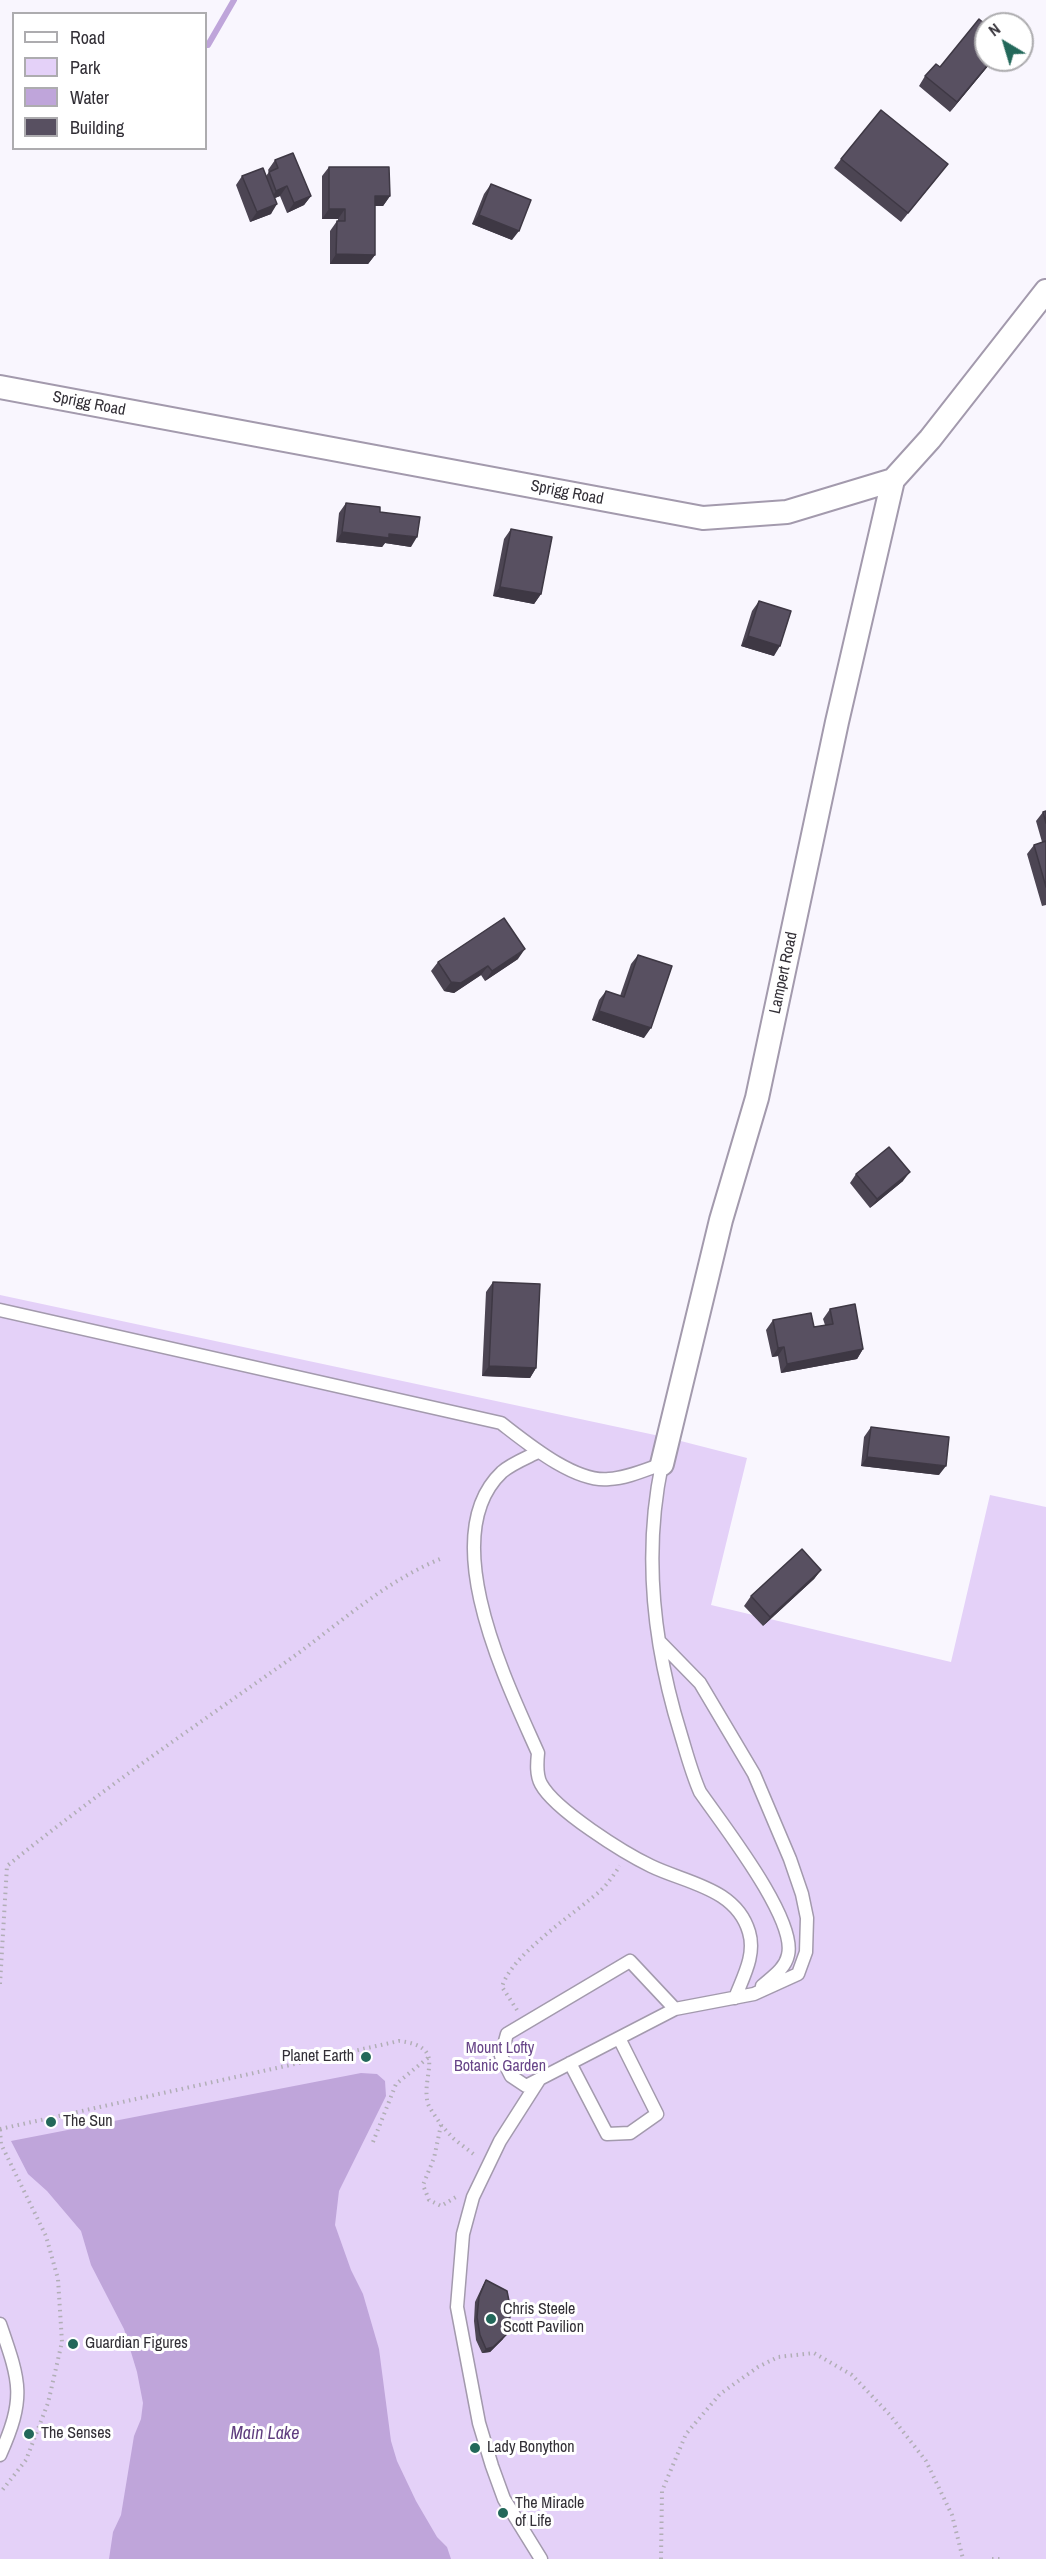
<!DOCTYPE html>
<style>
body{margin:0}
#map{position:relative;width:1046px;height:2559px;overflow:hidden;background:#f9f6fe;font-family:"Archivo Narrow",sans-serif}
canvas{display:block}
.legend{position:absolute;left:12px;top:12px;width:195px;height:138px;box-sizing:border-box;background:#fff;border:2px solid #adacaf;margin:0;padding:8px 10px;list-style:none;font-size:18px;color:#322f36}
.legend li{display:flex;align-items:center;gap:12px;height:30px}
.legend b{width:30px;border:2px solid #adacaf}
.north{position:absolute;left:974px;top:12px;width:60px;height:60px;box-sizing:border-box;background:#fff;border:2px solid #adacaf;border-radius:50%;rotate:322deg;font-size:16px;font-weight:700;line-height:24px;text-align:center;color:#322f36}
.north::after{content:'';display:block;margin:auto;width:21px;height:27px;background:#23685a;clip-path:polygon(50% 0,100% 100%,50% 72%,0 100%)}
</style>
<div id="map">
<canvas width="1046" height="2559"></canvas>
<ul class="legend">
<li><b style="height:8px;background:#fff"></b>Road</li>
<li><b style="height:16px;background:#e4d1f8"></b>Park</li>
<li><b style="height:16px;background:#bfa5da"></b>Water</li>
<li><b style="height:16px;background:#585061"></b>Building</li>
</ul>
<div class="north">N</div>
</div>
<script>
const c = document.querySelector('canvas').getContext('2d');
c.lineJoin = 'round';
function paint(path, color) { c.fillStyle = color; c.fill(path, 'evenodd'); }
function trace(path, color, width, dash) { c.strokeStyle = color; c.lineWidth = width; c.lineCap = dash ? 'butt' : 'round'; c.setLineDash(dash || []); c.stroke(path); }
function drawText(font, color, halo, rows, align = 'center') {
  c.font = font + ' "Archivo Narrow",sans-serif'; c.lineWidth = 6; c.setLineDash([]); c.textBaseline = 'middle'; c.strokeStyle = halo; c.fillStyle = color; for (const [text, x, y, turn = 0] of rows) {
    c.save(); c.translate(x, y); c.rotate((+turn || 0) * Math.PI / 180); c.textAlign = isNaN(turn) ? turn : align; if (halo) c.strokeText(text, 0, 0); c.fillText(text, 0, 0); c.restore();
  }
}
paint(new Path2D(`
 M0,1295L669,1438L747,1458L711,1605L951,1662L990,1495L1046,1507V2559H0Z`), '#e4d1f8');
paint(new Path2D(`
 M361,2073L377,2074L385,2081L386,2096L339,2191L335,2225L351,2270L363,2294L379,2349L391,2441L397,2461L416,2501L437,2537L447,2547L451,2559H109L113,2532L121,2515L134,2436L141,2419L143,2403L137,2372L124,2329L91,2265L81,2231L47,2191L28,2174L11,2141Z`), '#bfa5da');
trace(new Path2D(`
 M206,45H208L234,0`), '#bfa5da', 6);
const service = new Path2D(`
 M0,1310L501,1423C527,1443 575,1483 609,1479C627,1478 645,1470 662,1464
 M538,1452C526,1458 511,1464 502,1472C434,1536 507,1683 538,1753C537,1763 536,1775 541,1784C555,1810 624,1853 651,1866C686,1883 736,1888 749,1932C756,1955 743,1977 735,1998
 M662,1464C643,1554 654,1648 681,1735C687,1755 692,1774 700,1792C722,1824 797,1919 788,1955C785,1969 772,1977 762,1986
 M659,1641L700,1683L754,1774L790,1859L802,1894L807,1918L806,1952L798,1974L754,1994L675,2009L526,2086L511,2076L501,2056L507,2034L630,1961L675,2009
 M570,2063L607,2134L630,2133L657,2114L619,2038
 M539,2080L500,2141L473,2197L463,2234L457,2307L479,2423L492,2466L504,2499L541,2559
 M0,2324C20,2382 26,2397 0,2455`);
const minor = new Path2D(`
 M0,387L703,518L787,512L893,480L930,439L1046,291
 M662,1464L721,1220L757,1098L837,722L893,480`);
trace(service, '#a39aad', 15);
trace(minor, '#a39aad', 26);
trace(new Path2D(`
 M0,1984L7,1866C97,1793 192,1728 286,1662C337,1626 382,1583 440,1559
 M517,2010L502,1987C511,1955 574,1914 600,1891C608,1884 614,1874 620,1866
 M441,2125L454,2139L476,2156
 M0,2129L399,2041C449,2047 420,2074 428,2104C431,2111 437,2118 441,2125L434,2158L423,2185L429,2200L441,2206L456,2197
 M0,2130L1,2144L46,2236L58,2279L62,2342L48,2403L26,2460L0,2493
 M373,2142L396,2084L429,2057
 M661,2559L662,2491L686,2434L720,2394L758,2367L778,2357L814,2353L852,2375L890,2415L926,2461L952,2515L963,2559
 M992,2559H1002`), '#b1aeb6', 4, [1.5, 4.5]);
trace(service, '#fff', 12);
trace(minor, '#fff', 22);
paint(new Path2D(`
 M986,60H993L950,112L919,86L925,76L940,67Z
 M841,159L941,173L901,222L834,168Z
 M275,160L311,196L304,205L287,213L280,196L275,198L271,214L250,222L236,185L242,176H266L269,172L268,170Z
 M329,167L390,196L383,206H375V255L368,264H330V231L337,221H338V219H322V176Z
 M491,184L512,240L472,224L484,194Z
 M346,503L380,512L411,547L385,543L382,547L336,542L339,513Z
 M511,529L541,594L534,604L493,596L504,539Z
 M759,601L774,656L741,646L752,611Z
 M1046,811V905L1042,906L1027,854L1034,845L1042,842L1036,821L1043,812Z
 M638,955L644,1038L592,1020L599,1000L606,991L620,996L631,964Z
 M518,959L485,981L481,975L454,993L444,991L431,971L438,962Z
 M856,1174L903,1181L870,1208L850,1183Z
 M493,1282L536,1368L530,1378L482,1376L486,1292Z
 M830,1309L863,1349L857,1359L781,1373L778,1356L772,1357L766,1330L773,1320L814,1327L825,1325L823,1319Z
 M871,1427L939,1475L861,1466L864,1437Z
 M821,1570L814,1579L763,1626L744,1606L751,1596Z
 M486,2280L503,2339L490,2352L482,2353L476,2340L474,2321L475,2302L483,2285Z`), '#4c4553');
paint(new Path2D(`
 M992,60H993L950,112L957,102Z
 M287,186L280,196L270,200L276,191Z
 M311,196L304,205L287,213L294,203Z
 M375,196H390L383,206H369Z
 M277,204L271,214L250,222L257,212Z
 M329,209H345L338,219H322Z
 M479,215L519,231L512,240L472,224Z
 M336,254L375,255L368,264H330Z
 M342,532L389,534L417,537L411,547L385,543L382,547L336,542Z
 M500,587L541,594L534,604L493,596Z
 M748,636L780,646L774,656L741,646Z
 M525,949L518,959L485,981L492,971Z
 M488,966L481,975L454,993L444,991L451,982Z
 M599,1011L651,1028L644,1038L592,1020Z
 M910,1172L903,1181L870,1208L877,1199Z
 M784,1347L778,1356L772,1357L778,1348Z
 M863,1349L857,1359L781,1373L787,1364Z
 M489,1366L536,1368L530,1378L482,1376Z
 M867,1457L946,1466L939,1475L861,1466Z
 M821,1570L814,1579L763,1626L770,1617Z
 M507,2334L503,2339L490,2352L482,2353L486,2349Z`), '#3e3844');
const building = new Path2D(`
 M979,19L986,25V60H992L957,102L925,76L936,64L940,67Z
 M881,110L948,164L908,213L841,159Z
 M293,153L311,196L294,203L287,186L276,191L269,172L278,168L275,160Z
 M329,167H389L390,196H375V255L336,254L337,221H345V209H329Z
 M263,168L277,204L257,212L242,176Z
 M491,184L531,200L519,231L479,215Z
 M346,503L380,507V512L420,517L417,537L389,534V538L342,532Z
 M511,529L552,537L541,594L500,587Z
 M759,601L791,611L780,646L748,636Z
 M1046,811V823L1043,812Z
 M1046,841V887L1034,845Z
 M504,918L525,949L492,971L488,966L461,983L451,982L438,962Z
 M638,955L672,966L651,1028L599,1011L606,991L624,997Z
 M889,1147L910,1172L877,1199L856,1174Z
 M493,1282L540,1284L536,1368L489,1366Z
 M855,1304L863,1349L787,1364L784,1347L778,1348L773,1320L811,1313L814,1327L833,1324L830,1309Z
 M871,1427L949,1437L946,1466L867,1457Z
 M802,1549L821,1570L770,1617L751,1596Z
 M486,2280L507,2291L511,2311L507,2334L493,2347L486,2349L480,2335L477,2317L479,2297Z`);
paint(building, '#585061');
trace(building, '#3e3844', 1.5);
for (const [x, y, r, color] of [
 [366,2057,6,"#23685a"],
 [51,2122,6,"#23685a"],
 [491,2319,6,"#23685a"],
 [73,2344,6,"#23685a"],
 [29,2434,6,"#23685a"],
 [475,2448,6,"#23685a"],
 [503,2513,6,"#23685a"]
]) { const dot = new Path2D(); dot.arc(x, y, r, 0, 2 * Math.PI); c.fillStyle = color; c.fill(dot); trace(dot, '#fff', 2); }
drawText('16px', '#322f36', '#fff', [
 ["Sprigg Road",89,404,11],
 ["Sprigg Road",567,493,11],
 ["Lampert Road",784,973,-78]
]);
drawText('16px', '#684588', '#fff', [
 ["Mount Lofty",500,2049],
 ["Botanic Garden",500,2067]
]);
drawText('16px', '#322f36', '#fff', [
 ["Planet Earth",354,2057,"right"],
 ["The Sun",63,2122],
 ["Chris Steele",503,2310],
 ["Scott Pavilion",503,2328],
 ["Guardian Figures",85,2344],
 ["The Senses",41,2434],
 ["Lady Bonython",487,2448],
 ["The Miracle",515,2504],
 ["of Life",515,2522]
], 'left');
drawText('italic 18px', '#603e7f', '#fff', [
 ["Main Lake",265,2434]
]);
</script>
